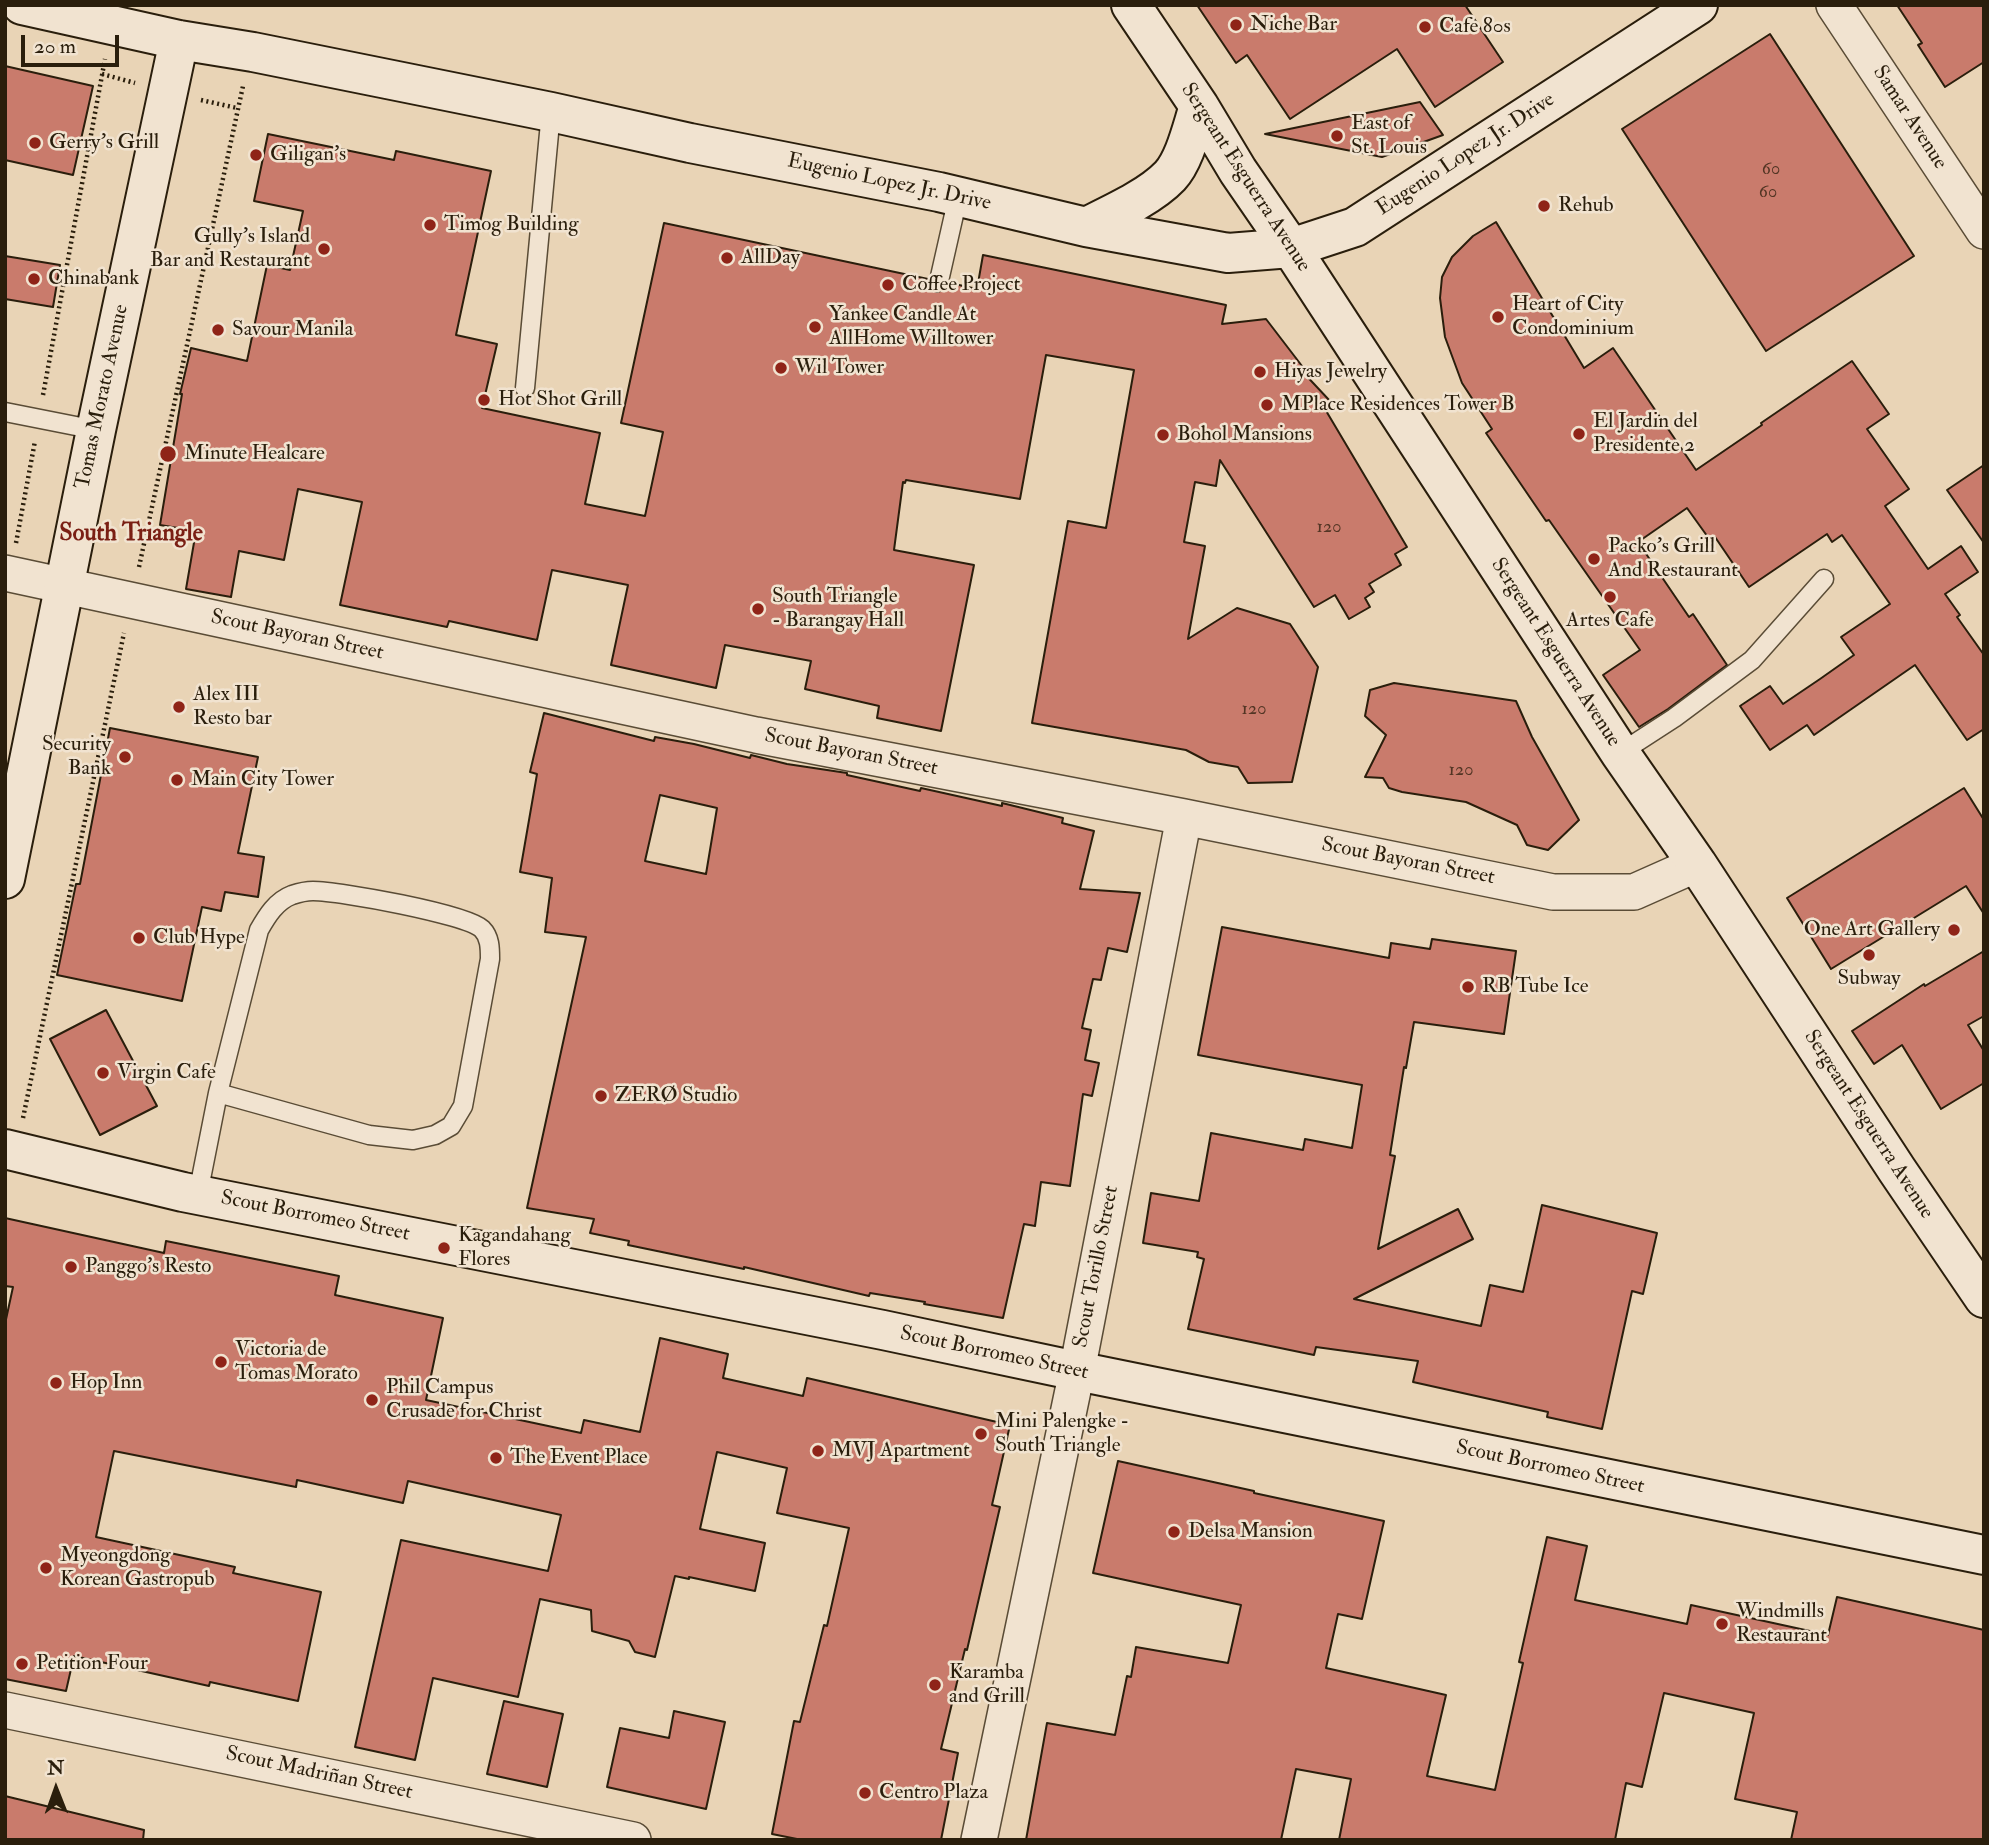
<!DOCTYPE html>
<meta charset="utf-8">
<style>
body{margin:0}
#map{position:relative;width:1989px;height:1845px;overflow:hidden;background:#e9d4b6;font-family:"IM FELL Double Pica",serif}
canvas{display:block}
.frame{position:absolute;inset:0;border:7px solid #2a1e0c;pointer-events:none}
.north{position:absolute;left:21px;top:1754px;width:70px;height:70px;-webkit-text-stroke:5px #f1e3d0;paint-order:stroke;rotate:359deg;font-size:19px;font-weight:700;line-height:28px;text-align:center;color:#2a1e0c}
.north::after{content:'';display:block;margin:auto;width:24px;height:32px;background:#2a1e0c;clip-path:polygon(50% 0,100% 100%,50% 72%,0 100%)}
.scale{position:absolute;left:21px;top:35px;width:98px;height:32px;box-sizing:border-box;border:4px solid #2a1e0c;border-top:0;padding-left:9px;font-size:21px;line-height:24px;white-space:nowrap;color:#2a1e0c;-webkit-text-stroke:5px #f1e3d0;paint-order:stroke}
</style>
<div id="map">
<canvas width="1989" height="1845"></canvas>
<div class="frame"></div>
<div class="north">N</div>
<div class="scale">20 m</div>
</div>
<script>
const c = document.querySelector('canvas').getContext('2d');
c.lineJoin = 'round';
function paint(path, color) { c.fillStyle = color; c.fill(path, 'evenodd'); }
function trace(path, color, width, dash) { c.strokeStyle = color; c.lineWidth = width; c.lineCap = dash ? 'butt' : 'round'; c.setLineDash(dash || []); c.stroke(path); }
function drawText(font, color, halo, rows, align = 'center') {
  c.font = font + ' "IM FELL Double Pica",serif'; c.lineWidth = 5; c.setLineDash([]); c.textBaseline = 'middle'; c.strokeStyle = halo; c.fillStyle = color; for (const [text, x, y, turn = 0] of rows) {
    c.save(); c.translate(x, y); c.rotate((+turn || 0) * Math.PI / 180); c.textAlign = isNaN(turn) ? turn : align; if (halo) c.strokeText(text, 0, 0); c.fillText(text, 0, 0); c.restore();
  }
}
const building = new Path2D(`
 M1197,5H1465L1503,62L1435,107L1397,49L1290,119L1247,55L1236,63Z
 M1897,5H1984V62L1945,87L1918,45L1922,43Z
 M1770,34L1914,256L1766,351L1622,129Z
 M5,66L93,86L73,175L5,160Z
 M1420,102L1443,135L1382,157L1265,134Z
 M268,134L394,160L396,151L491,171L456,335L497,344L482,408L600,433L585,504L645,516L663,432L621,423L664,223L928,279L931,289L937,292L947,289L950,283L977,289L983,255L1226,305L1222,324L1266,319L1302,366L1300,369L1330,401L1322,404L1407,547L1395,554L1401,565L1369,584L1374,592L1365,598L1370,607L1349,619L1335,595L1314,607L1220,460L1216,486L1195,482L1184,542L1205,546L1188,639L1237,608L1290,624L1318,667L1292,782L1248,783L1238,767L1209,762L1186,750L1032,723L1068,521L1106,528L1134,370L1046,355L1020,499L906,480L905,483L903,482L894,550L974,565L941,731L877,718L879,706L805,689L811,661L725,645L716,688L611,665L628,585L552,570L537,640L449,621L447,627L340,605L362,502L298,489L284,560L239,551L231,597L186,589L196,531L160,525L182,394H180L191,348L247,361L267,265L290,270L303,211L254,201Z
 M1496,222L1584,368L1613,348L1696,470L1762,425L1761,423L1852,361L1889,414L1867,429L1909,489L1885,506L1928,569L1961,546L1978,572L1945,594L1960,615L1957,617L1984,655V729L1967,740L1915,665L1814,735L1807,725L1770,750L1740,706L1770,686L1783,704L1820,679L1854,655L1841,637L1890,604L1842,535L1832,542L1827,534L1749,587L1715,537L1710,540L1687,508L1638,542L1689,617L1693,614L1727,665L1668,709L1639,727L1603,675L1640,650L1549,520L1546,521L1486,433L1492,429L1462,383L1445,337L1440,298L1442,277L1452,257L1473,236Z
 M5,256L60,265L53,307L5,299Z
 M1984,465V543L1947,490Z
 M1394,683L1516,701L1532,737L1579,820L1548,850L1527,845L1517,825L1466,802L1402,792L1389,788L1383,778L1365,777L1386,735L1365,716L1370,690Z
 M544,713L654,741L655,737L694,744L750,758L751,755L787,764L847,773V775L920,791L921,788L1002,806V803L1063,818L1062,823L1094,831L1080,889L1140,893L1127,952L1108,948L1101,980L1093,979L1082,1028L1091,1030L1085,1060L1099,1063L1092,1096L1083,1094L1070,1186L1041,1182L1035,1226L1024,1224L1003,1318L924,1304L925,1302L870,1293L869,1296L744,1267V1269L628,1245L629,1241L590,1233L594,1219L527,1208L586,937L545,932L552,878L520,872L537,774L530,772ZM660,795L717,808L706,874L645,861Z
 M110,728L258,757L238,853L264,857L258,897L225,892L221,911L202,907L182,1001L57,975L76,884H80Z
 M1964,788L1984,820V914L1966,886L1831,969L1787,898Z
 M1222,927L1389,958L1391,943L1430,949L1432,939L1516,951L1504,1034L1414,1022L1406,1068L1404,1067L1390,1155L1395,1156L1378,1249L1458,1209L1473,1239L1354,1299L1481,1326L1490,1285L1523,1292L1542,1205L1657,1233L1643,1294L1632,1291L1602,1429L1547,1417L1548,1412L1413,1382L1418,1361L1316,1347L1314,1355L1188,1329L1204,1259L1197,1257L1198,1252L1143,1243L1151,1193L1199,1201L1211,1133L1303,1150L1305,1139L1352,1148L1362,1085L1198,1055Z
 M1984,951V1016L1968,1025L1984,1051V1083L1941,1109L1902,1045L1874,1064L1852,1031L1924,984L1925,986Z
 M106,1010L157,1106L100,1135L50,1039Z
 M5,1218L164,1253L166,1241L339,1276L335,1295L443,1318L426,1400L581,1433L584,1420L640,1432L660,1338L728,1354L723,1378L803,1396L807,1378L1010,1425L992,1505L1000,1507L967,1650L965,1649L941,1749L958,1753L941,1840H802L772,1834L794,1721L800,1722L824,1625L827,1626L849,1528L777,1513L787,1468L717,1452L700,1529L765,1543L755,1591L689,1577V1579L675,1576L655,1657L635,1652L629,1641L592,1631L591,1610L540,1599L518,1697L433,1678L415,1760L355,1747L401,1540L548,1571L561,1515L408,1481L403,1503L297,1480L296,1487L114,1451L96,1537L235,1567L233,1573L321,1592L298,1701L210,1682L209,1686L74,1656L66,1691L5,1679V1324L13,1287L5,1286Z
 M1118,1461L1254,1491V1493L1384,1521L1362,1619L1338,1614L1326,1668L1446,1695L1427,1776L1495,1790L1523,1663L1519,1662L1547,1537L1587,1546L1575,1600L1687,1624L1691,1605L1828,1635L1837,1597L1984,1630V1840H1791L1797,1812L1735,1799L1754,1713L1664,1693L1642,1787L1626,1783L1615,1840H1339L1351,1779L1296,1769L1281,1840H1026L1047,1723L1115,1735L1127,1676L1131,1677L1136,1647L1228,1663L1241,1605L1093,1573Z
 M504,1701L563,1714L547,1787L487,1774Z
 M674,1711L725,1722L706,1809L607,1787L620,1728L669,1738Z
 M5,1796L144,1830L143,1840H5Z`);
paint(building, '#c97b6c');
trace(building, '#2a1e0c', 2);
const lane = new Path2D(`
 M939,281L958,197
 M525,388L551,112
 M5,412L96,430
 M1620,753L1674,718L1752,660L1824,579
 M198,1194L218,1093L259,930C267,916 276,901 292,895C298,893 306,891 313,891C339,891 466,914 482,929C490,937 490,948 490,959L463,1106L451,1126L435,1135L413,1140L369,1135L218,1093`);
const street = new Path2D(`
 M1834,5L1984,231
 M5,573L756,735L1184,817L1553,892H1634L1697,864
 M5,1710L633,1840
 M979,1840L1077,1371L1184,817`);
const secondary = new Path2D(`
 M22,5L179,40L253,52L551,112L690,143L939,192L1086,227L1228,253L1291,248L1355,227L1698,5
 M1131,5L1199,106L1238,171L1291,248L1620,753L1697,864L1897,1170L1984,1298
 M1086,227C1112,214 1150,197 1170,176C1185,160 1192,127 1199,106
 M5,879L96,430L179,40
 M5,1149L183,1192L883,1330L1077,1371L1984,1555`);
trace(lane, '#5a4c36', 21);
trace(street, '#5a4c36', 38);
trace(secondary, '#2a1e0c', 42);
trace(new Path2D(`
 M102,74L135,83
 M201,100L237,108
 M43,395L105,59
 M16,543L35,441
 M139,567L243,86
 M23,1118L124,633`), '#2a1e0c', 4.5, [2, 3.5]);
trace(lane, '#f1e3d0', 18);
trace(street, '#f1e3d0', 35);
trace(secondary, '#f1e3d0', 38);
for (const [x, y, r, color] of [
 [1236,25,7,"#8f2418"],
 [1425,27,7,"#8f2418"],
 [1337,136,7,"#8f2418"],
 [35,143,7,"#8f2418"],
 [256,155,7,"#8f2418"],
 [1544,206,7,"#8f2418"],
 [430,225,7,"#8f2418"],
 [324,249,7,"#8f2418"],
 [727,258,7,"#8f2418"],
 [34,279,7,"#8f2418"],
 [888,285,7,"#8f2418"],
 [1498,317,7,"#8f2418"],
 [815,327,7,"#8f2418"],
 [218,330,7,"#8f2418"],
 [781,368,7,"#8f2418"],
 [1260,372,7,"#8f2418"],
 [484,400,7,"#8f2418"],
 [1267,405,7,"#8f2418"],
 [1579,434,7,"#8f2418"],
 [1163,435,7,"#8f2418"],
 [168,454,9,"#8f2418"],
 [1594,559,7,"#8f2418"],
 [1610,597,7,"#8f2418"],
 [758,609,7,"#8f2418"],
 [179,707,7,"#8f2418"],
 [125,757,7,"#8f2418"],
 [177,780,7,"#8f2418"],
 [1954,930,7,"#8f2418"],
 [139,938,7,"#8f2418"],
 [1869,955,7,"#8f2418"],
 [1468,987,7,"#8f2418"],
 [103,1073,7,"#8f2418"],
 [601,1096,7,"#8f2418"],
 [444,1248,7,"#8f2418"],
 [71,1267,7,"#8f2418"],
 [221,1362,7,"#8f2418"],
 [56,1383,7,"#8f2418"],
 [372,1400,7,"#8f2418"],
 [981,1434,7,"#8f2418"],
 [818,1451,7,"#8f2418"],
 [496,1458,7,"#8f2418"],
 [1174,1532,7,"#8f2418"],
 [46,1568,7,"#8f2418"],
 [1722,1624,7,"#8f2418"],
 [22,1664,7,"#8f2418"],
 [935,1685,7,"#8f2418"],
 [865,1793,7,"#8f2418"]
]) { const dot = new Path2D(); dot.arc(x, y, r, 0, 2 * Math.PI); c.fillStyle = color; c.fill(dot); trace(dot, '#f1e3d0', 2.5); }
drawText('18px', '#523524', null, [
 ["60",1771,170],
 ["60",1768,193],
 ["120",1329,528],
 ["120",1254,710],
 ["120",1461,771]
]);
drawText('21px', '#2a1e0c', '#f1e3d0', [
 ["Niche Bar",1250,25],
 ["Cafe 80s",1439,27],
 ["East of",1351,124],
 ["St. Louis",1351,148],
 ["Gerry's Grill",49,143],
 ["Giligan's",270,155],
 ["Rehub",1558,206],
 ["Timog Building",444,225],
 ["Gully's Island",310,237,"right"],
 ["Bar and Restaurant",310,261,"right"],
 ["AllDay",741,258],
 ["Chinabank",48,279],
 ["Coffee Project",902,285],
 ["Heart of City",1512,305],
 ["Condominium",1512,329],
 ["Yankee Candle At",829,315],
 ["AllHome Willtower",829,339],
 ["Savour Manila",232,330],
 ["Wil Tower",795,368],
 ["Hiyas Jewelry",1274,372],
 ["Hot Shot Grill",498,400],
 ["MPlace Residences Tower B",1281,405],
 ["El Jardin del",1593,422],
 ["Presidente 2",1593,446],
 ["Bohol Mansions",1177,435],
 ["Minute Healcare",184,454],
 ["Packo's Grill",1608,547],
 ["And Restaurant",1608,571],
 ["South Triangle",772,597],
 ["- Barangay Hall",772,621],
 ["Artes Cafe",1610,621,"center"],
 ["Alex III",193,695],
 ["Resto bar",193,719],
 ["Security",111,745,"right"],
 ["Bank",111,769,"right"],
 ["Main City Tower",191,780],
 ["One Art Gallery",1940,930,"right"],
 ["Club Hype",153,938],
 ["Subway",1869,979,"center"],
 ["RB Tube Ice",1482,987],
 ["Virgin Cafe",117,1073],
 ["ZERØ Studio",615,1096],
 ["Kagandahang",458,1236],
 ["Flores",458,1260],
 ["Panggo's Resto",85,1267],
 ["Victoria de",235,1350],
 ["Tomas Morato",235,1374],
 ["Hop Inn",70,1383],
 ["Phil Campus",386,1388],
 ["Crusade for Christ",386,1412],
 ["Mini Palengke -",995,1422],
 ["South Triangle",995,1446],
 ["MVJ Apartment",832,1451],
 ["The Event Place",510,1458],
 ["Delsa Mansion",1188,1532],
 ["Myeongdong",60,1556],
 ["Korean Gastropub",60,1580],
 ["Windmills",1736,1612],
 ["Restaurant",1736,1636],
 ["Petition Four",36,1664],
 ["Karamba",949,1673],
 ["and Grill",949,1697],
 ["Centro Plaza",879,1793]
], 'left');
drawText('21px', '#2a1e0c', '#f1e3d0', [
 ["Samar Avenue",1909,118,57],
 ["Eugenio Lopez Jr. Drive",1466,155,-33],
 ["Sergeant Esguerra Avenue",1245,178,57],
 ["Eugenio Lopez Jr. Drive",889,183,12],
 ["Tomas Morato Avenue",103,397,-78],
 ["Scout Bayoran Street",297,636,12],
 ["Sergeant Esguerra Avenue",1555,653,57],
 ["Scout Bayoran Street",851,753,11],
 ["Scout Bayoran Street",1408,862,11],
 ["Sergeant Esguerra Avenue",1868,1125,57],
 ["Scout Borromeo Street",315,1217,11],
 ["Scout Torillo Street",1097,1267,-79],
 ["Scout Borromeo Street",994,1354,12],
 ["Scout Borromeo Street",1550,1468,12],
 ["Scout Madriñan Street",319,1774,12]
]);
drawText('bold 24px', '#7a1f14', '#f1e3d0', [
 ["South Triangle",131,535]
]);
</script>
